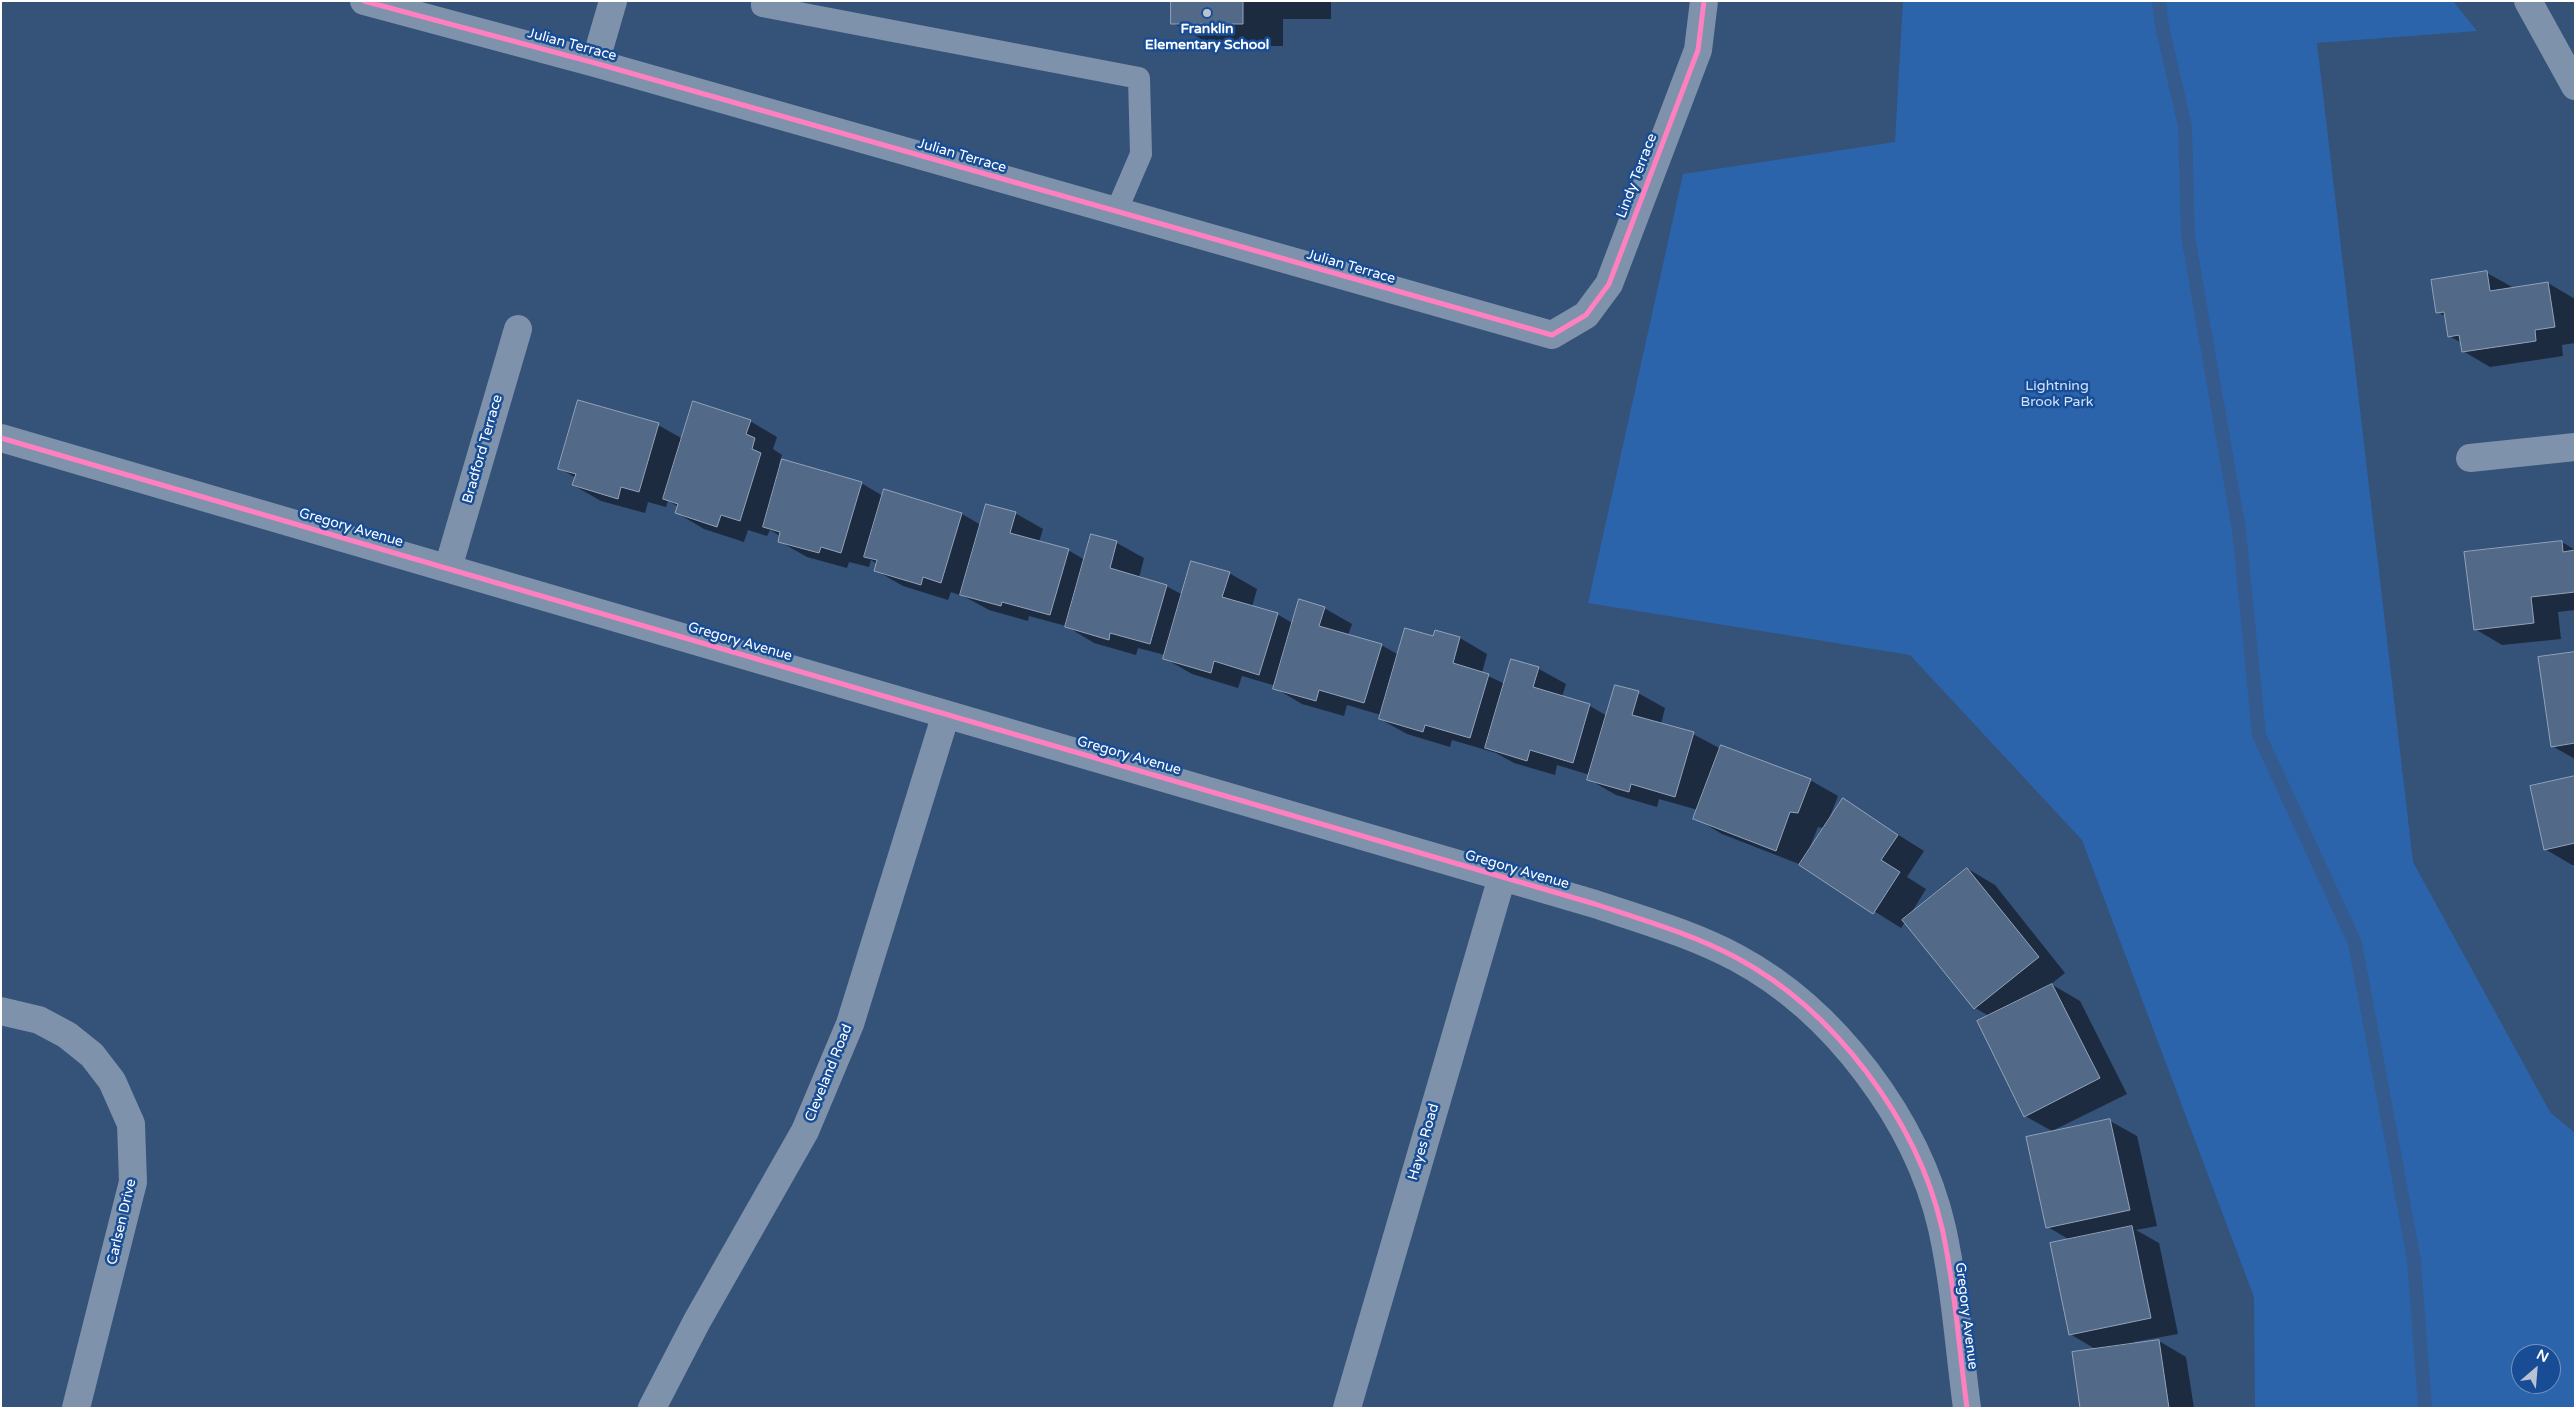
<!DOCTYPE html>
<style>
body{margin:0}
#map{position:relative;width:2576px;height:1409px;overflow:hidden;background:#355279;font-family:"Varela Round",sans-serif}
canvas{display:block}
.frame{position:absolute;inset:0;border:2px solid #fff;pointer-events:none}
.north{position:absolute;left:2511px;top:1344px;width:50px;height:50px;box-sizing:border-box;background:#184d96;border:1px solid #7494c0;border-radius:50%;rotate:27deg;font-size:14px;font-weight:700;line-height:20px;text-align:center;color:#fff}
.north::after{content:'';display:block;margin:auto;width:18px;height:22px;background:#b8c2d0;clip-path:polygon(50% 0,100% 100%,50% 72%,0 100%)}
</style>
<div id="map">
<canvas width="2576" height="1409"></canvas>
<div class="frame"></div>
<div class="north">N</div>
</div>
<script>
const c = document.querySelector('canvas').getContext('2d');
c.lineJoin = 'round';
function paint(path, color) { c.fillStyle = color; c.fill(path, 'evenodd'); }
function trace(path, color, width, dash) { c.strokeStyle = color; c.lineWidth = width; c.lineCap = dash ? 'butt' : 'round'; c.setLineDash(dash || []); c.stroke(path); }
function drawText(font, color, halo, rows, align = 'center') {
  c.font = font + ' "Varela Round",sans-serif'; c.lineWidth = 5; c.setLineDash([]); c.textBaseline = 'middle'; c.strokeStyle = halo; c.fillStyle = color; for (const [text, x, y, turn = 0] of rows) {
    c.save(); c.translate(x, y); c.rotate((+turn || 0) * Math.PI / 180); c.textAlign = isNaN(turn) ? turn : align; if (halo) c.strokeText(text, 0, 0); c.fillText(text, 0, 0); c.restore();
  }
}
paint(new Path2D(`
 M1903,1H2453L2477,31L2317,43L2413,862L2550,1112L2575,1133V1408H2255L2254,1297L2082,840L1910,655L1588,603L1683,174L1895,142ZM2521,1354H2551V1384H2521Z`), '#2c64ac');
paint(new Path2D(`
 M1173,1H1331V19H1283V46H1213L1173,23Z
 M2487,273L2514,288L2548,283L2575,299V343L2562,345L2563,356L2490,367L2463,351L2462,343L2449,336L2446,317L2438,312Z
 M750,421L777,437L773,449L782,455L779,465L861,483L883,496L885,491L962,514L981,525L1015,513L1043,529L1039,542L1068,550L1085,560L1117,543L1144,558L1139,578L1166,586L1183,595L1229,573L1257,589L1252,607L1277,614L1294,624L1324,608L1352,624L1348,635L1381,645L1399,655L1433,638H1460L1487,654L1482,673L1505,684L1512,661L1539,669L1566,684L1562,697L1590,706L1607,716L1638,693L1665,708L1661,724L1693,734L1721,749L1810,780L1838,796L1829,819L1843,800L1924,851L1907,877L1926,889L1910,915L1968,869L1995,885L2065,973L2051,984L2080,1001L2127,1094L2052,1131L2025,1116L1989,1016L1975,1008L1905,922L1901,928L1799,864L1722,834L1695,818L1698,810L1659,799L1657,807L1616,795L1588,779L1590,775L1557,765L1555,775L1514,763L1496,753L1452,740L1450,747L1407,734L1380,719L1381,715L1347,705L1344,716L1302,704L1275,688L1276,686L1242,676L1238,688L1192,674L1164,658L1165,655L1138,648L1136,655L1094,643L1066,626L1029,616L1028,621L989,610L965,597L951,592L948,600L903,586L875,570L877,564L871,560L869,567L849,562L847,568L807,557L779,541L780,536L770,530L767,536L748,530L744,542L704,529L677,513L679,507L668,501L666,507L648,502L645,513L601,501L573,485L576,478L559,468L658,425L683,439ZM1818,827L1824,828L1811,848L1810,847Z
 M2562,542L2575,550V610L2558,612L2561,639L2502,645L2475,629Z
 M2575,654V759L2552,746Z
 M2575,777V865H2572L2545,849Z
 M2110,1121L2137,1136L2157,1226L2136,1230L2159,1243L2178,1334L2134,1342V1344L2159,1341L2186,1357L2194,1408H2082L2097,1350L2070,1334V1240L2048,1227Z`), '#0007');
trace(new Path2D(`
 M2159,1L2162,26L2185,126L2188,236L2239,530L2259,735L2355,943L2414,1260L2425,1408`), '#355a8e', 14);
const building = new Path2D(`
 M1171,1H1243V24H1171Z
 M2487,271L2490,291L2548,282L2555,327L2535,330L2536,341L2462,352L2459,335L2448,337L2444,312L2436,313L2431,280Z
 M578,400L659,423L639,492L621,487L618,499L572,485L576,474L558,469Z
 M693,401L751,420L746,434L755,438L752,449L761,453L740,521L721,515L717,527L675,513L678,504L663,499Z
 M782,459L862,482L841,553L821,547L819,553L778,542L780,532L763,527Z
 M884,489L962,513L941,583L923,577L921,585L874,571L877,560L864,557Z
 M986,504L1016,512L1010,533L1069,549L1050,615L1002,602L1001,606L960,595Z
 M1091,534L1117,541L1110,568L1167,585L1150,644L1110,633L1109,640L1065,627Z
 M2562,541L2563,552L2575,550V592L2531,597L2534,623L2474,630L2464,552Z
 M1191,561L1230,572L1222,597L1278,613L1259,675L1214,661L1211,673L1163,659Z
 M1299,599L1325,607L1319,626L1382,644L1364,703L1319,690L1316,701L1273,689Z
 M1405,628L1433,636L1435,630L1460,637L1453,663L1489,674L1470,738L1425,725L1423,732L1379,719Z
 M2575,652V743L2551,747L2538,657Z
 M1511,659L1539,667L1533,687L1590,704L1573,763L1530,750L1527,761L1485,748Z
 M1615,685L1639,691L1632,715L1694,732L1675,797L1631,784L1629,792L1587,780Z
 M1721,745L1811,779L1798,813L1790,812L1776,851L1693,819Z
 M2575,776V843L2544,850L2530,786Z
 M1843,798L1898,835L1881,860L1900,872L1873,914L1799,865Z
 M1967,868L2039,957L1974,1009L1902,920Z
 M2052,984L2100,1078L2024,1117L1977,1021Z
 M2110,1119L2130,1210L2046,1228L2026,1137Z
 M2132,1226L2151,1318L2069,1335L2050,1243Z
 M2159,1340L2169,1408H2080L2072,1352Z`);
paint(building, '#526988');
trace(building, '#92a3b9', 1);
trace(new Path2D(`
 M762,1V6L1139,78L1141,154L1116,212`), '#7e92ab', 22);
trace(new Path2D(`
 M364,1L595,63L1552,335L1586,315L1609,284L1698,50L1704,1
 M595,63L613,1
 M1,438L1595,904C1643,920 1692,934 1737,958C1834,1010 1917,1120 1942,1228C1955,1287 1959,1348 1967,1408
 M2470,458L2575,447
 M448,568L518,329
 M1,1011L39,1020L67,1035L92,1055L112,1081L131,1124L133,1182L76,1408
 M652,1408L697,1321L805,1131L850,1024L946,714
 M1347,1408L1502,877`), '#7e92ab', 28);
trace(new Path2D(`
 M2528,1L2575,86`), '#7e92ab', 28);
trace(new Path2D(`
 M364,1L595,63L1552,335L1586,315L1609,284L1698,50L1704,1
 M1,438L1595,904C1643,920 1692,934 1737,958C1834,1010 1917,1120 1942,1228C1955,1287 1959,1348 1967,1408`), '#ff80c0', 5);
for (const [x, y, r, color] of [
 [1207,13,5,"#b8c2d0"]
]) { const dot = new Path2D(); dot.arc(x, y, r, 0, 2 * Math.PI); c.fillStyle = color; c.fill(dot); trace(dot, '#184d96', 2); }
drawText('bold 14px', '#fff', '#184d96', [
 ["Franklin",1207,29],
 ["Elementary School",1207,45]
]);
drawText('14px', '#fff', '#184d96', [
 ["Julian Terrace",572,45,15],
 ["Julian Terrace",962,156,16],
 ["Lindy Terrace",1637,176,-69],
 ["Julian Terrace",1351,267,16],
 ["Bradford Terrace",483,449,-74],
 ["Gregory Avenue",351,528,16],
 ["Gregory Avenue",740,642,16],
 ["Gregory Avenue",1129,756,16],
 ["Gregory Avenue",1517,870,16],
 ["Cleveland Road",829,1073,-68],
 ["Hayes Road",1424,1142,-74],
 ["Carlsen Drive",122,1222,-77],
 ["Gregory Avenue",1966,1316,83]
]);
drawText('14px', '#d1e4fc', '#184d96', [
 ["Lightning",2057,386],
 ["Brook Park",2057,402]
]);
</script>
